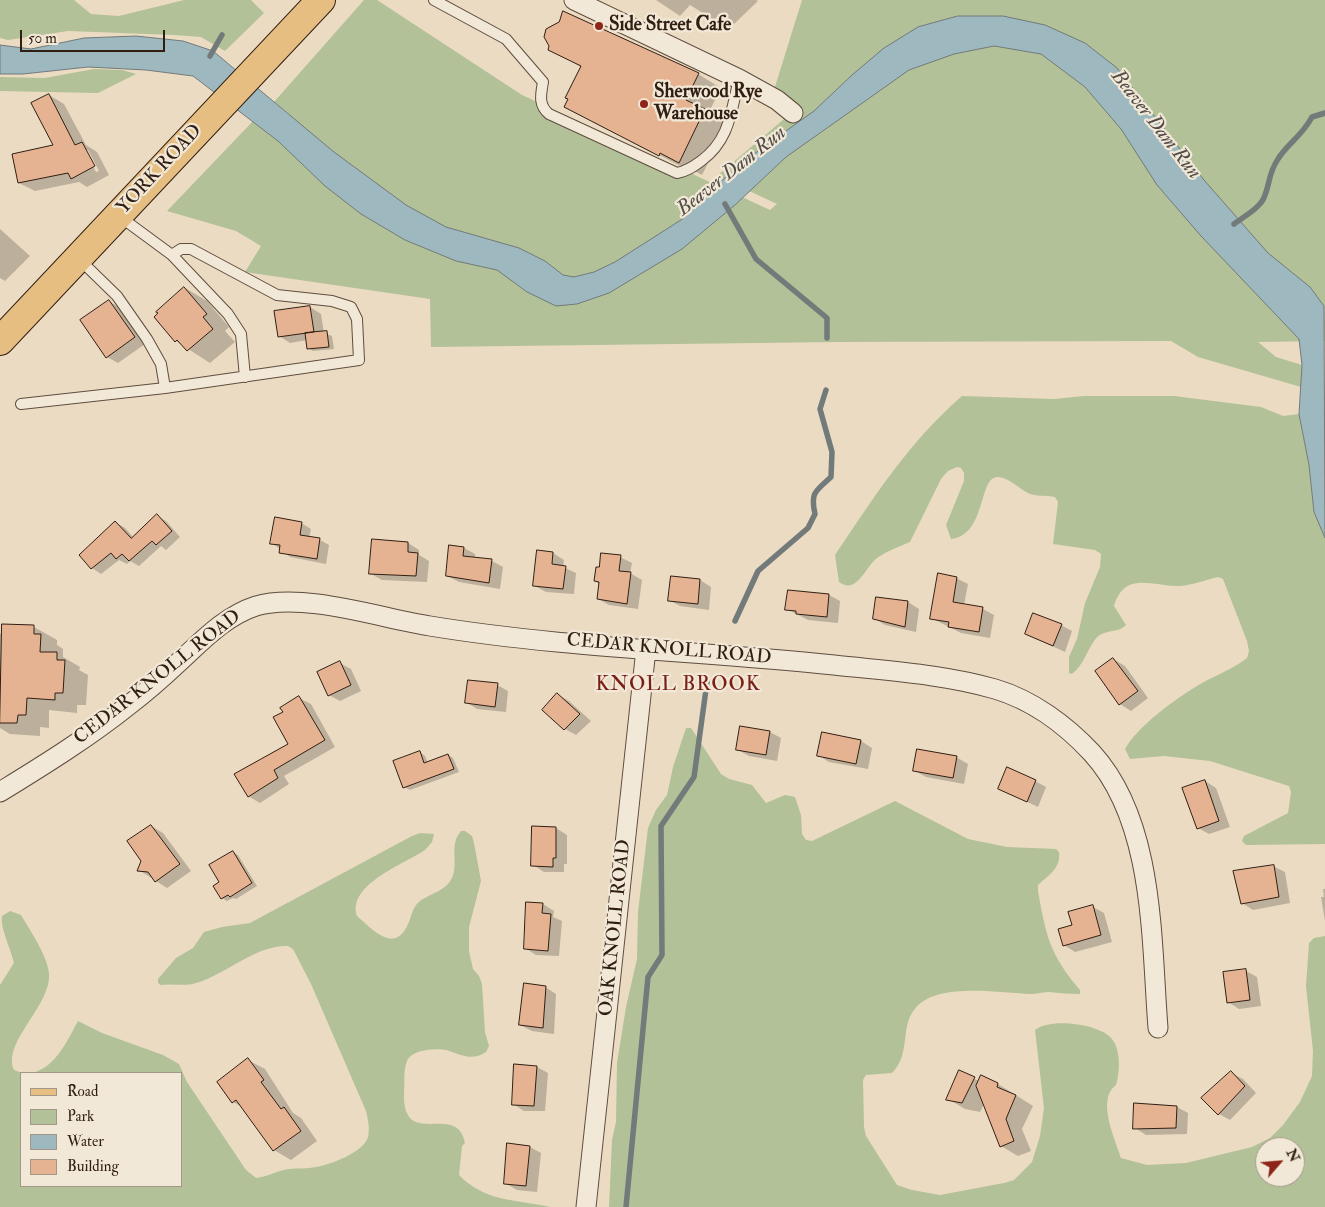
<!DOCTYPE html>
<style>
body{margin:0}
#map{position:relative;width:1325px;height:1207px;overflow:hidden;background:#ebdbc2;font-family:"IM FELL Double Pica",serif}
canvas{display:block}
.legend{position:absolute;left:20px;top:1072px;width:162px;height:115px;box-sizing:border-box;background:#f2e8d7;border:1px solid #a49789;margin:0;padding:6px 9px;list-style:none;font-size:15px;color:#301e13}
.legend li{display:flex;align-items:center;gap:10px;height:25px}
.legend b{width:25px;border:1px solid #a49789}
.north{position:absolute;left:1255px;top:1137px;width:50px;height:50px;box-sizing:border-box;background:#f2e8d7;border:1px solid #a49789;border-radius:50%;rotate:63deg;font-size:14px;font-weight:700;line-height:20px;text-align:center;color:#301e13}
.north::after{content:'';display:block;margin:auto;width:18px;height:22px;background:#8f2418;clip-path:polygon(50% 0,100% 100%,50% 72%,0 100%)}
.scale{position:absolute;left:20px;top:30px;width:145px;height:22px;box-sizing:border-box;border:2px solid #301e13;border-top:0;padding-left:6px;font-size:15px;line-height:18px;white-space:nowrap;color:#301e13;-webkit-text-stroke:4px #f2e8d7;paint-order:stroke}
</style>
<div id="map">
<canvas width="1325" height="1207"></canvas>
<ul class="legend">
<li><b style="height:6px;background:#e6be81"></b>Road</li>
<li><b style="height:14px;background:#b2c197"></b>Park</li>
<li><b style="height:14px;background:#9eb8bf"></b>Water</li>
<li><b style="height:14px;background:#e5b391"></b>Building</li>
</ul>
<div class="north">N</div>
<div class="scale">50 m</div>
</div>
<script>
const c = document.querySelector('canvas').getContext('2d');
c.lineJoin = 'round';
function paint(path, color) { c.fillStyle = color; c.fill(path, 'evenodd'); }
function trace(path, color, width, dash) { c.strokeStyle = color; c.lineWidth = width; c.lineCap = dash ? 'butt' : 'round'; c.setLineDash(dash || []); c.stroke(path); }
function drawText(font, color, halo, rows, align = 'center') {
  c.font = font + ' "IM FELL Double Pica",serif'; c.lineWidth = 4.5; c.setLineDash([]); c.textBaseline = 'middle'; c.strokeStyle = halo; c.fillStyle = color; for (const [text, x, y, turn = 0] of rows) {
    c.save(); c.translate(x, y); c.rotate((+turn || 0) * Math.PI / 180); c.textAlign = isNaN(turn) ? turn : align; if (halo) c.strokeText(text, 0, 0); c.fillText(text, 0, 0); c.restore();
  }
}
paint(new Path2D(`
 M0,0H74L91,14L119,16L184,0H251L264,13L225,51L201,37L174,35L68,31L8,40L0,38Z
 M364,0H377L522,95L770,210L777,204L717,176L790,114L774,90L802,0H1325V341L1258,342L1276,357L1302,365L1301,387L1198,357L1171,341L837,342L431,347L430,299L245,272L261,246L236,231L167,211L256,118L289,114L274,102Z
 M94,69L122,70L136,74L98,93L0,91V77L45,78Z
 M962,396L1054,399L1084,396H1174L1261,407L1283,416L1299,414L1309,465L1314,512L1325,538V844L1246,845L1242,841L1244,836L1288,813L1291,792L1289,786L1210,761L1164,756L1130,759L1125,749C1138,726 1174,700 1197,686C1213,676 1232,670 1247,658L1249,651L1247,641L1223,579L1218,577C1205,580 1193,585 1180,586C1153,587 1125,570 1114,606L1126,625C1119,633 1106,629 1097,637C1087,649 1084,665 1072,674L1069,673V657L1077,639L1085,603L1100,567L1101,554L1095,550L1053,544L1058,502L1055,497C1046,495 1036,497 1028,493C1018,488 1010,478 998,477C978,476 987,535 951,539L946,525L964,481V473L961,468L957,467L948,471L941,479L910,542C898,547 887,551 877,558C865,567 857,595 839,582L835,555C874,497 909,442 962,396Z
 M686,728H691L721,774L729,779L752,785L766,803L785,795L795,797L801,815L802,834L806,840L812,841L895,801L968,839L1007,847L1056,849L1059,852C1061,868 1050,874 1038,885V891C1046,936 1050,955 1080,990V994C1069,994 1060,993 1049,992C1043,992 1037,994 1030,994C1001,993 934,981 914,1010C900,1028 911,1054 892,1073L866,1075L863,1080L864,1127L866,1136L897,1185L912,1190L940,1195L1004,1183L1014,1180L1032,1162L1040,1136L1044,1108L1035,1030C1050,1017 1101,1024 1112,1039C1121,1050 1120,1073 1116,1085C1096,1099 1115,1139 1121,1158L1147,1165L1186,1163L1252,1147L1270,1138L1283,1125L1300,1102L1312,1076L1313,1051L1306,986L1309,943L1314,938L1325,936V1207H609L612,1140L616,1122L617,1063L626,1007L637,959L638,912L648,828L656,810L667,795L673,767ZM1265,1147H1295V1177H1265Z
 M461,831H465L472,836L474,843L481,881L469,927V951L473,969L479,976L482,984L485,1032L489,1046L486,1052C471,1062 460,1054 446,1050C435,1048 411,1050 407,1061C403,1071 405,1082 404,1092C402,1142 440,1114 458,1129C462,1132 464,1139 465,1143L462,1146L459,1175C485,1202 515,1199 550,1207H0V985L14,963C11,949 0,928 2,916L10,911L21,915C30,930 48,957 49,974C51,1006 2,1042 14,1070L22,1073L21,1186H181V1073H32C56,1067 67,1041 78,1021L102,1033L163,1055L179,1064L187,1082L246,1170L256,1178C268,1177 278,1170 289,1169C298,1168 307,1169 316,1167C330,1165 364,1152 368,1137C370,1129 368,1119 366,1111L311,984L293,949L288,946C255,945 227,974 196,983C184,987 173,983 161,985L158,983V979L176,958L193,948L204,932L222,927L250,923L412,836L420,833L434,834L432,842L425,850C405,864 347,884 357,916C372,929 395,955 408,924C412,916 412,907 420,901C431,893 449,890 453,875C458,860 449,845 461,831Z`), '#b2c197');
const water = new Path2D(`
 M958,16H1003L1045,25L1085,43L1117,68L1204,180L1268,253L1310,287L1324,306L1325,538L1314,512L1309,465L1299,414L1302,365L1299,339L1201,236L1157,185L1121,129L1085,87L1041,54L994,46L954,54L909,70L786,157L735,205L682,249L609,293L577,304L556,306L527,292L497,270L456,261L405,240L361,214L325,186L278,141L193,76L146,70L88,67L23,74H0V45L31,49L84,38L136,36L183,41L213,51L334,152L406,205L446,227L519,248L545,261L563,275L574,277L594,272L615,262L684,218L715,186L759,150L814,111L852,75L884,48L918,27Z`);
paint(water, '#9eb8bf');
trace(water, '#727a7a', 1);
paint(new Path2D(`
 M656,0H756L758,1L734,24L719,15L714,20L690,5L680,16Z
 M560,23L698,74L721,88L709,112L728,123L702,175L683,165L682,167L566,106L581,67L549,49Z
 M49,95L64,104L86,145L97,152L109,175L87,187L79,182L35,191L19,183L55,146ZM85,150H88L99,171L96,172Z
 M0,229L30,256L5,281L0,278Z
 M185,288L207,301L229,327L225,331L235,342L210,363L176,341Z
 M109,301L120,308L145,344L118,363L107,357Z
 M310,307L321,314L324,333L332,336L334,349L313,351L308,348L307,340L290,343L279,336Z
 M157,516L166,521L180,537L166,550L161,546L139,566L130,561L127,564L119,560L101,574L92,568L115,522L125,528L133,537Z
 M301,523L311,529L309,538L320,540L329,545L326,564L290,557L272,543Z
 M408,543L419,550V555L429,561L427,582L382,580L371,574Z
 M450,546L464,548L475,554V559L492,561L503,567L500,589L459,582L447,576Z
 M553,553L564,560L563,567L576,573L574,594L546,592L535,586Z
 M620,557L632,563L630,573L642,580L638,609L609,605L598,599L600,584L595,581Z
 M956,578L968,584L964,605L983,609L994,615L990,638L961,633L931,618Z
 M700,580L711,587L709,610L680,606L669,600Z
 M829,595L840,601L838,623L808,620L787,609Z
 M908,602L919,609L916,632L885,625L874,618Z
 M1061,625L1072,631L1065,652L1026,634Z
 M34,627L57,640V645L63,649V657L80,667L79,670L88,675L86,705H77V713L49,710V728L40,727V736L10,734L0,728V634Z
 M1113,659L1125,666L1148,698L1131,711L1120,704Z
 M340,663L351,669L361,691L340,701L329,695Z
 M497,685L508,691L506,712L477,709L466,702Z
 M557,694L569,701L591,721L576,735L565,729Z
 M299,698L311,704L335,747L284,776L289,784L260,803L248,796L290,744L285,712Z
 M770,732L781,738L777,761L749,756L738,750Z
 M861,741L872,748L868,769L829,762L818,755Z
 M420,752L425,756L428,763L448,755L453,758L459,772L410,790L404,787Z
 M956,757L968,764L964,784L926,777L915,771Z
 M1035,781L1046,787L1038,807L1000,789Z
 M1205,781L1216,788L1230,827L1209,834L1198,828Z
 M151,826L163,833L191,871L167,888L139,870Z
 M534,828H556L567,835V864H564V872H544L533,865Z
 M233,852L238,855L257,886L236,899L233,898L227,901L222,898L215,886L221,883Z
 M1273,866L1285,872L1290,903L1253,910L1242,903Z
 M1323,889H1325V921L1321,897H1324Z
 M543,904L554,911L553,917L562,921L559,956L536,955L525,948Z
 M1093,907L1104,913L1112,942L1075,952L1064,945L1074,926Z
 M1246,971L1257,977L1261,1006L1239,1009L1228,1002Z
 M545,987L556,994L554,1034L532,1031L520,1025Z
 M248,1060L265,1069L293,1113L301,1118L317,1141L291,1160L274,1150L242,1107L233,1102Z
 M515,1066L537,1067L548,1073L545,1111H524L513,1104Z
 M960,1072L979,1081L981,1077L998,1084L1033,1106L1022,1129L1031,1151L1018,1156L1001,1146L984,1104L980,1112L965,1109L948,1099Z
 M1231,1073L1243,1079L1256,1093L1230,1120L1219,1114Z
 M1177,1107L1188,1113L1187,1134L1146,1135L1135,1128Z
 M530,1147L541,1153L537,1192L517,1190L505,1183Z`), '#0003');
trace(new Path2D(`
 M210,56L222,35
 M725,204L756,259L827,318V338
 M1234,224C1243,217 1262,207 1265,195C1270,182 1269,172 1278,159C1288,143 1302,136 1312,117L1325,113
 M735,621L758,571L808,528L815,514C810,492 816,491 831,477L832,452L820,409L826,390
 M626,1207L648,977L662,955L661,826L694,777L707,682`), '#727a7a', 5.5);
const building = new Path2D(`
 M563,11L699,73L686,100L705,109L679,163L660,153L659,156L564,107L568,99L565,98L581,66L548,50L549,46L544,37L546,29L559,22Z
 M49,94L75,145L82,142L95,166L71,179L68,173L18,183L12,154L53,145L31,103Z
 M184,287L207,314L203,317L213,329L187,351L177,340L175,342L154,317L158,313L156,312Z
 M109,300L135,337L106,358L80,320Z
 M310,306L314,332L278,337L274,311Z
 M327,331L329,347L307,349L305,333Z
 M157,514L172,531L156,545L152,541L129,561L122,554L116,559L111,553L91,569L79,555L115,521L131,538Z
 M275,517L302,522L300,535L320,538L317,559L279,553L280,545L270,544Z
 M372,539L408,542V552L418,553L416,576L369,574Z
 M449,545L464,547L463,556L492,559L489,583L446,576Z
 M537,550L553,552L552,564L566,566L563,589L533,586Z
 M601,553L621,555L619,571L631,572L627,604L597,599L599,582L594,581L596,567H599Z
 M938,573L957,577L953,602L983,607L979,632L948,627L949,622L930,619Z
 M671,576L700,579L698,604L668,601Z
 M788,590L829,594L827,617L796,614V611L785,610Z
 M876,597L908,601L905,627L873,619Z
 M1033,613L1062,624L1053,646L1025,634Z
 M2,624L34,625V634H41L40,652H57V660H65L63,693H55V700L27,698L26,715H18L17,723H0Z
 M1113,658L1138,691L1119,705L1095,671Z
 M340,661L351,685L328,696L317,672Z
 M468,680L498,683L495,707L465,703Z
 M557,693L580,714L564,730L542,710Z
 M299,696L325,740L274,770L278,778L248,797L234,774L288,744L273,717L283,712L280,708Z
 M740,726L770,731L766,755L736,750Z
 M822,732L861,740L856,764L817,756Z
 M917,749L957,756L953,778L913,771Z
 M420,751L424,763L448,754L454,769L403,788L393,761Z
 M1007,767L1036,780L1027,802L998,789Z
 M1205,780L1219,821L1197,829L1182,788Z
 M151,825L180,864L155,882L148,872L137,871L141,861L127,841Z
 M532,826L556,827V858H553V867L531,866Z
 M233,851L252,883L230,897L228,895L221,899L213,886L219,882L209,865Z
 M1274,865L1279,897L1241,904L1233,871Z
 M526,902L543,903L542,913L551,914L548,951L524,949Z
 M1093,905L1101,935L1063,946L1058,929L1072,925L1068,912Z
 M1246,969L1250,1000L1227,1003L1223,972Z
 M524,983L546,986L543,1028L519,1025Z
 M248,1058L264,1080L261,1082L281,1109L284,1107L301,1131L273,1151L236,1100L232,1103L217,1082Z
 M514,1064L537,1066L534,1106L512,1105Z
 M959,1070L975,1077L962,1103L946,1100Z
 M1231,1071L1245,1086L1218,1115L1201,1098Z
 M981,1075L998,1083L997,1087L1016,1095L1006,1119L1014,1141L1000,1147L976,1086Z
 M1134,1103L1177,1106L1176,1128L1133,1129Z
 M507,1143L530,1146L526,1186L504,1184Z`);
paint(building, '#e5b391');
trace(building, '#301e13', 1);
const lane = new Path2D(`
 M434,0L506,39L543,82C541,94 538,105 549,114L677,173C687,171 693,167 701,161C730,140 731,111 739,79
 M119,216L172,255L228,314L241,334L245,377
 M79,259L117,296L147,339L161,364L165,388
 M21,404L165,388L359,360L357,319L351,307L332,301L277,295L191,249H181L172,255`);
const street = new Path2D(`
 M574,0L739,79L777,100L793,113
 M0,792C44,765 89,737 129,705C146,692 163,677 179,662C202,641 225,616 256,606C303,592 380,618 430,626C564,648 700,651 834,665C888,671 943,674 995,689C1032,700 1066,725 1092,753C1155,822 1151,940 1158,1028
 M586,1207L646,649`);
const primary = new Path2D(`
 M0,341L321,0`);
trace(lane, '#5f4d3f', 12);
trace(street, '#5f4d3f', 21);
trace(primary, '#301e13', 30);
trace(lane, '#f2e8d7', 10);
trace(street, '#f2e8d7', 19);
trace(primary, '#e6be81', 28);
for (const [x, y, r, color] of [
 [599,26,5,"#8f2418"],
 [644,104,5,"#8f2418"]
]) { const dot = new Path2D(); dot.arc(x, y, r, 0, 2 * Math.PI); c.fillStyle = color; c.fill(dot); trace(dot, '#f2e8d7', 2); }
drawText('bold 19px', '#301e13', '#f2e8d7', [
 ["Side Street Cafe",609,26],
 ["Sherwood Rye",654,93],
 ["Warehouse",654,115]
], 'left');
drawText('19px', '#301e13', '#f2e8d7', [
 ["YORK ROAD",160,170,-47],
 ["CEDAR KNOLL ROAD",669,650,5],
 ["CEDAR KNOLL ROAD",158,678,-38],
 ["OAK KNOLL ROAD",616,928,-84]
]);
drawText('italic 20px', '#514c47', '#f2e8d7', [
 ["Beaver Dam Run",1155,125,52],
 ["Beaver Dam Run",732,172,-38]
]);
c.letterSpacing = '1px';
drawText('20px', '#7a1f14', '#f2e8d7', [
 ["KNOLL BROOK",678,686]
]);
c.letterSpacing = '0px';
</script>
